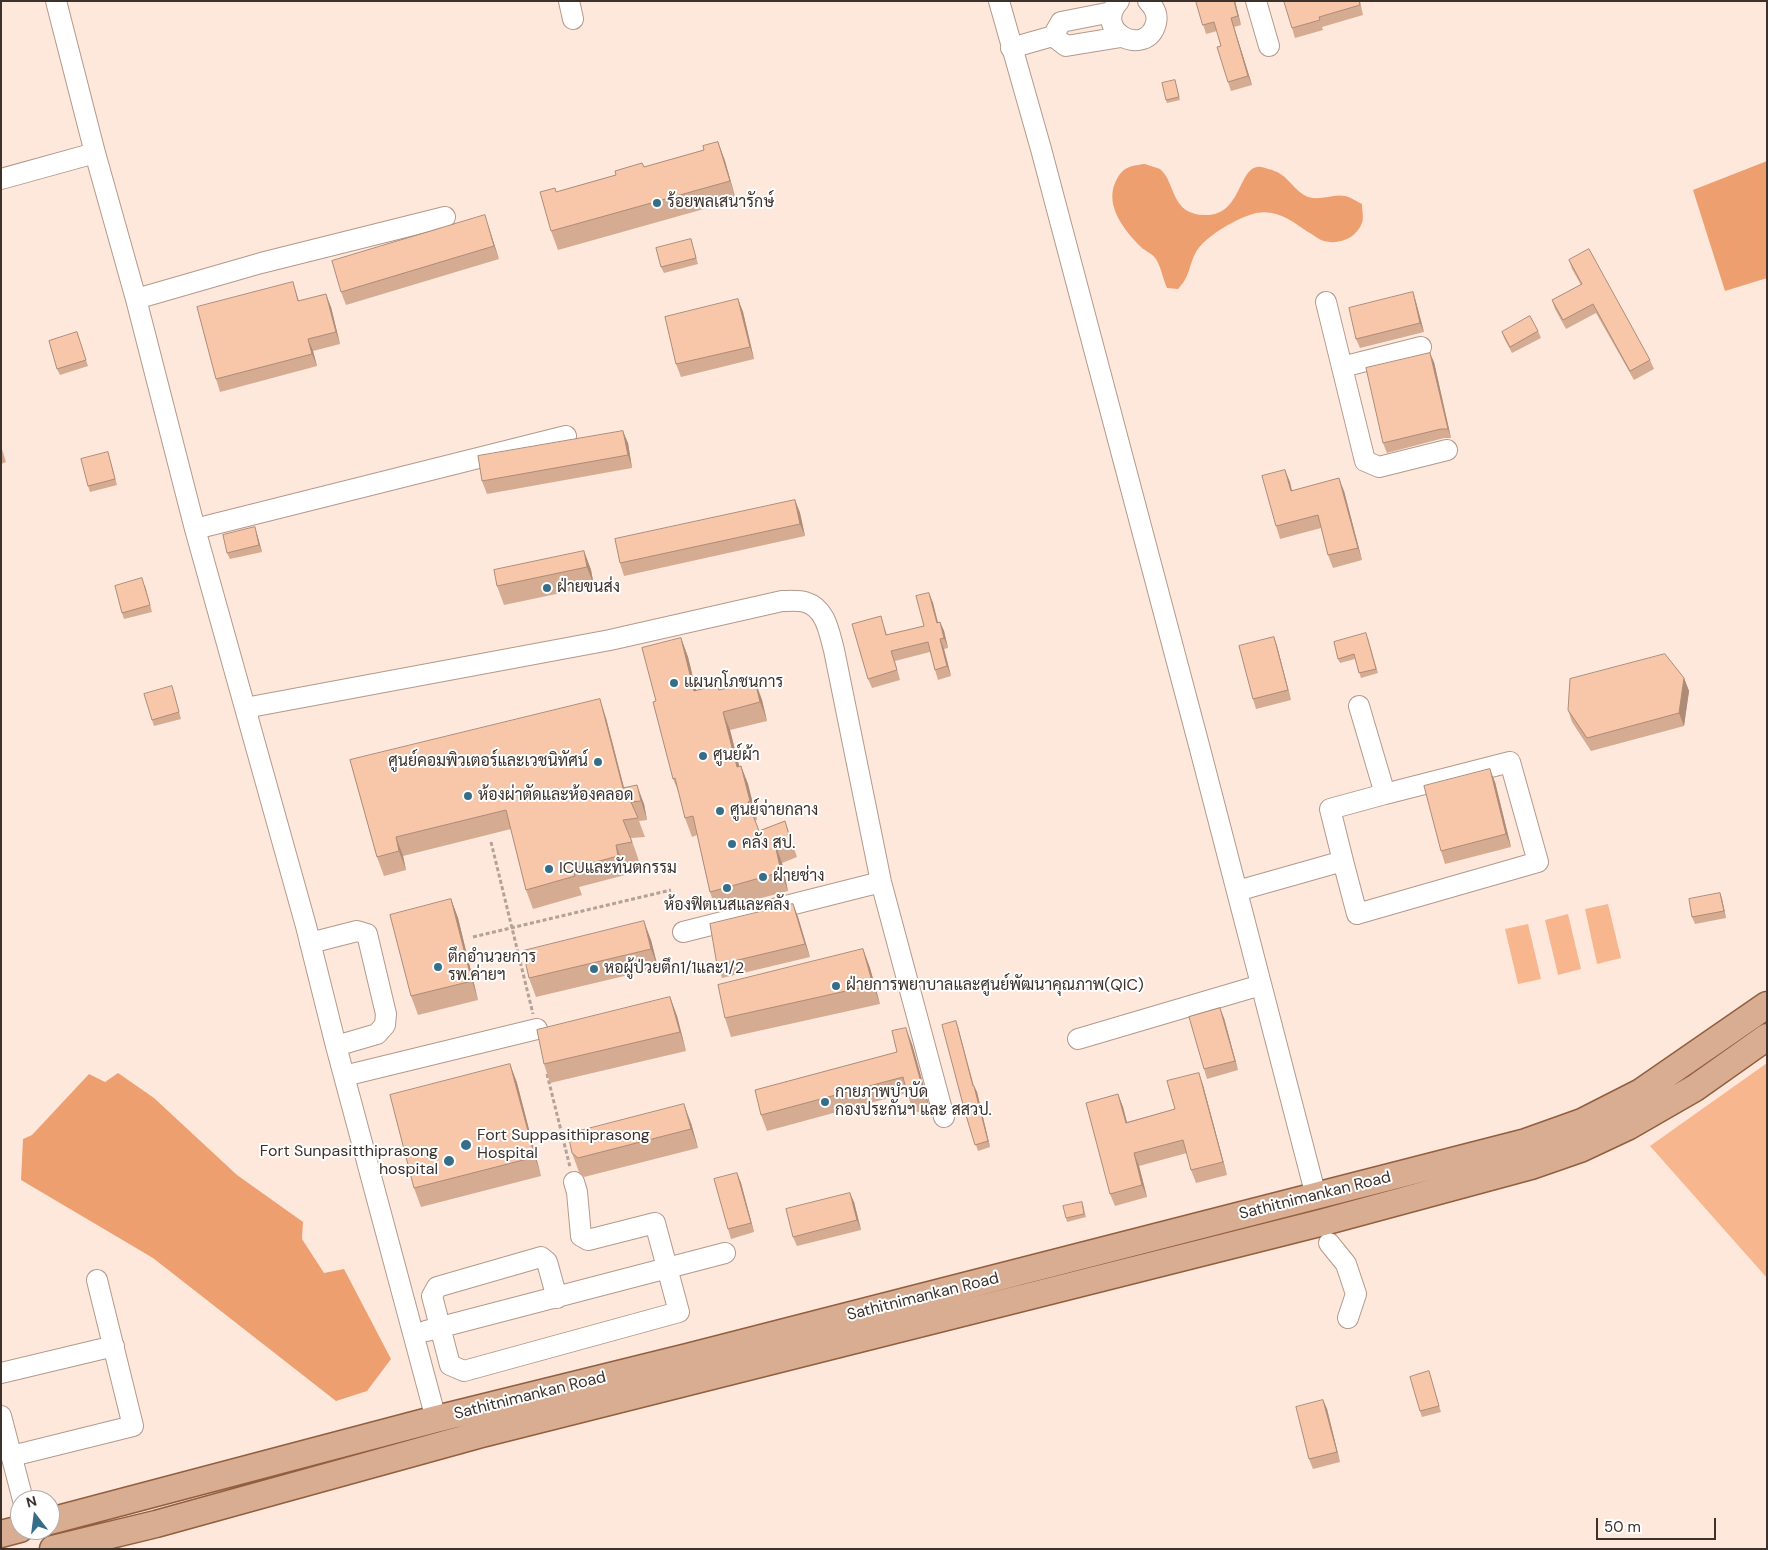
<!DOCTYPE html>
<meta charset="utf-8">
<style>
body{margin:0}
#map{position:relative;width:1768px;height:1550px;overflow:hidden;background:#fee8dc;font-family:"DM Sans",sans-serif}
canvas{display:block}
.frame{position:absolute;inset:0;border:2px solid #3c312b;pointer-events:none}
.north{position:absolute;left:10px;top:1490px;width:50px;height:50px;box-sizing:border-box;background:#fff;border:1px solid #b1adaa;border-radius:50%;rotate:345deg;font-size:14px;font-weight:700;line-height:20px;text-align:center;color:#3c312b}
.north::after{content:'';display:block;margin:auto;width:18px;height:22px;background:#366e88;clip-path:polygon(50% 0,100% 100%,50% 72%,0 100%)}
.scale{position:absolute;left:1596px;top:1518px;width:120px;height:22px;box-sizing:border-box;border:2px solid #3c312b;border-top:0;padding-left:6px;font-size:15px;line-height:18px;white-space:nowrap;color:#3c312b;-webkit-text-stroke:4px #fff;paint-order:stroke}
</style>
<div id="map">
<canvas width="1768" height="1550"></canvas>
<div class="frame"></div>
<div class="north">N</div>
<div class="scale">50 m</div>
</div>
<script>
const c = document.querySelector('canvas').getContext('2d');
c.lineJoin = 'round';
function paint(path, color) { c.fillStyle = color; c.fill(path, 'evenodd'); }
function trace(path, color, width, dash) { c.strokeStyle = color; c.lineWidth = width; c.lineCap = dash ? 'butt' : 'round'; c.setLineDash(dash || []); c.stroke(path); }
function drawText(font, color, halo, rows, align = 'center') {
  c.font = font + ' "DM Sans",Sarabun,sans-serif'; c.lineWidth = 4; c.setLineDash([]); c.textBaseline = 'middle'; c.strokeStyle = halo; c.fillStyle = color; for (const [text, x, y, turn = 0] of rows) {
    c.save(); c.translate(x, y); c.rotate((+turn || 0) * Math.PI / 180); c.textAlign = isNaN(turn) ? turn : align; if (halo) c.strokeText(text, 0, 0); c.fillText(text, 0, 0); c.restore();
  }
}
paint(new Path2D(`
 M1608,904L1621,958L1597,964L1585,909Z
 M1568,914L1581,969L1558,975L1545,920Z
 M1528,924L1541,979L1518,984L1505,929Z
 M1767,1063V1278L1650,1146Z`), '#f8b68f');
paint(new Path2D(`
 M1767,161V278L1725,291L1693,190Z
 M1145,164C1149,166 1156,167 1160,169C1176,182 1170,215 1205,215C1241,216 1238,170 1257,167C1260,166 1265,168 1268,169C1287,173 1290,186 1304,195C1317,203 1332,193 1345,196C1351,197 1357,202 1362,204C1362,210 1364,218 1362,223C1356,239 1337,246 1321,240C1317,238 1312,234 1308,232C1292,221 1277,209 1256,213C1239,217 1205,236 1196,252C1188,267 1191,275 1178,289L1167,288C1163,279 1161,267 1156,259C1153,254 1145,251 1141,247C1125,231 1105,207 1115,183C1122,167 1129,166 1145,164Z
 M118,1073L154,1098L237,1175L303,1222L302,1239L324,1273L344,1269L391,1359L367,1391L336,1401L153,1258L21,1180L23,1139L32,1135L89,1074L105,1082Z`), '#ee9f6f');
const minor = new Path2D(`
 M56,1L95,153L136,299L195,529L306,926L336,1046L436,1419
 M569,1L573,19
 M999,1L1041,149L1200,749L1316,1196
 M1119,1C1091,32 1147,59 1156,23C1158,15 1154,7 1148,1
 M1256,1L1269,46
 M1053,36L1066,46L1121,37
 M1011,48L1053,36L1061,22L1112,12
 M1,179L95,153
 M136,299L261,263L445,217
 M1326,302L1365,461L1379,467L1447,450
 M1342,367L1421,347
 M195,529L566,436
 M245,708L610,640L782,601C789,601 798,600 805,602C826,608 829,632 834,650L881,882L944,1117
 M1343,861L1330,809L1385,794
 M1237,891L1343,861L1357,914L1538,862L1510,762L1385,794L1359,706
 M683,932L881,882
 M310,943L357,931L367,934L386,1014L385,1025L377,1034L336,1046
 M1078,1039L1261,985
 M344,1076L537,1029
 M1329,1243L1346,1264L1356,1294L1348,1318
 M557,1298L547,1262L541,1257L437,1287L432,1296L450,1365L464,1371L679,1312L655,1223L588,1240L581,1236L577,1192L574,1182
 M426,1331L725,1253
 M1,1373L114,1346
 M1,1416L23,1500
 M12,1456L133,1426L97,1280`);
const major = new Path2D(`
 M50,1521L436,1419L687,1357L1526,1142L1582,1122L1641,1092L1767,1005
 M1,1534L20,1529
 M53,1549L156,1524L478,1435L1324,1222L1531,1166L1580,1149L1629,1126L1695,1088L1767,1037`);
trace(minor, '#b3998b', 22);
trace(major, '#925e3e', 29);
trace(new Path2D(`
 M491,842L533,1014
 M473,937L671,890
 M547,1074L570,1167`), '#b4a298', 3, [4, 2.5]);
trace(minor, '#fff', 20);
trace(major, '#d9ad92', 26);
paint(new Path2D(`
 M1196,1H1235L1241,25L1234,27L1252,85L1231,91L1228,82L1221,46L1217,31L1206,34Z
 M1360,1L1363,15L1322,27L1323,30L1295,38L1292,28Z
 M1175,80L1180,100L1167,103L1166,100Z
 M718,142L725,161L736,200L558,250L551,231L556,192L704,150Z
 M489,228L499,259L346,305L341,292Z
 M691,239L698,264L664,273L661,267Z
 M1569,260L1650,360L1654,369L1634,380L1596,313L1566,329L1555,309L1552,300L1581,285L1572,269Z
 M293,282L299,301L331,307L340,344L313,351L317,366L220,392L216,379Z
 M1413,292L1416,302L1424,332L1360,348L1356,339Z
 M738,299L743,312L754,359L681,377L676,364Z
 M1538,331L1541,338L1512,353L1504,338L1502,332Z
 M79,339L88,366L60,375L57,369Z
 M1434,362L1451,438H1444L1387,453L1383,443Z
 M628,443L632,468L487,494L482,481Z
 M1,446L6,462L1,464Z
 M110,459L117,485L90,492L88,486Z
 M1285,470L1292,491H1344L1362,560L1333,568L1328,555L1321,528L1280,539L1276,526Z
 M795,500L800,513L805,536L624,576L620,563Z
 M257,534L262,552L230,559L227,553Z
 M584,551L591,570L594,586L504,605L497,586Z
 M145,585L152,612L124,619L122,613Z
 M929,593L933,603L938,622H940L944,631L948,648L944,649L951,676L938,680L935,670L930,652L895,661L900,680L872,688L868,679L884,626L887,635L924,626Z
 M1274,637L1277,646L1291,700L1256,709L1253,699Z
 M681,638L688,657L696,691L717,685L719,690L755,681L762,700L767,721L730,730L739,766H741L748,784L757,820H755L759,831L785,821L791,840L797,857L782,863L788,891L716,910L710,892L697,835L692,837L685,818L679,793L673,779L656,701Z
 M1368,638L1378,673L1361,678L1355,659L1340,663L1338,659Z
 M1684,678L1689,691L1684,726L1591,751L1572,722L1568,710Z
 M174,692L181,719L154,726L152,720Z
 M606,718L624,788L644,804L647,820L639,821L645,837L631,838L639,861L623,864L625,875L579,887L582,895L533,909L526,890L511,829L403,856L406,870L384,876L377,857L350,760Z
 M1495,782L1511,847L1445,864L1441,851Z
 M1720,893L1722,899L1726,918L1695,924L1692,917Z
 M451,899L458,918L478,1000L418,1015L411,996Z
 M793,904L798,917L810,957L722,978L717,965Z
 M651,940L658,968L536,997L529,978Z
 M863,949L870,968L880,1004L731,1037L725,1018Z
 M670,997L677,1016L686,1051L550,1083L544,1064Z
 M1224,1018L1238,1070L1207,1079L1204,1069Z
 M958,1027L974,1086L977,1092L990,1147L978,1151L965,1112Z
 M912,1044L930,1109L914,1113L907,1093L767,1131L761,1115L897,1052Z
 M510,1064L517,1083L541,1176L421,1207L414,1188Z
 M1203,1085L1227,1175L1196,1183L1191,1170L1187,1153L1139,1166L1147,1197L1115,1206L1110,1194L1118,1094L1123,1107L1127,1122L1175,1109Z
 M691,1123L698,1148L584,1177L579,1172L572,1153Z
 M737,1173L741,1183L754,1232L731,1239L728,1229Z
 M854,1202L861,1230L797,1246L793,1237Z
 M1083,1205L1086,1217L1067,1222L1066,1218Z
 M1429,1371L1441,1412L1422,1417L1420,1411Z
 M1323,1400L1327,1409L1340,1462L1313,1469L1309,1459Z`), '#d5ab92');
paint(new Path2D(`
 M1234,1H1235L1241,25L1238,16Z
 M1231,18L1234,27L1252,85L1248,76Z
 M718,142L725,161L736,200L730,181Z
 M485,215L489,228L499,259L494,246Z
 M1413,292L1416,302L1424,332L1420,323Z
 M326,294L331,307L340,344L336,332Z
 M738,299L743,312L754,359L750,347Z
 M308,339L313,351L317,366L312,354Z
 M1430,353L1434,362L1451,438L1448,429Z
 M623,431L628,443L632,468L628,455Z
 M1285,470L1290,482L1295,504L1291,491Z
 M1339,478L1344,491L1362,560L1358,548Z
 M795,500L800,513L805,536L800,524Z
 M255,527L257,534L262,552L259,545Z
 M584,551L591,570L594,586L587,567Z
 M929,593L933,603L940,632L937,623Z
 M940,622L944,631L948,648L944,638Z
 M1274,637L1277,646L1291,700L1288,690Z
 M681,638L688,657L701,710L694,691Z
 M940,639L944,649L951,676L947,666Z
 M1684,678L1689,691L1684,726L1679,713Z
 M755,681L762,700L767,721L760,702Z
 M600,699L606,718L629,807L623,788Z
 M723,712L730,730L744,785L737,767Z
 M741,766L748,784L757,820L750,801Z
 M1490,769L1495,782L1511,847L1506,834Z
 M637,785L644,804L647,820L641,801Z
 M396,837L403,856L406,870L399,851Z
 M775,844L782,863L788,891L781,872Z
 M616,845L623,864L625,875L618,856Z
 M1720,893L1722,899L1726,918L1724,911Z
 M451,899L458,918L478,1000L472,981Z
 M793,904L798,917L810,957L805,944Z
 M644,921L651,940L658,968L651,949Z
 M863,949L870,968L880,1004L873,985Z
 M670,997L677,1016L686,1051L680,1032Z
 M1220,1008L1224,1018L1238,1070L1235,1061Z
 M956,1021L958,1027L975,1093L973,1086Z
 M906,1028L912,1044L930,1109L924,1093Z
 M510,1064L517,1083L541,1176L535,1157Z
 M1199,1073L1203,1085L1227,1175L1223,1162Z
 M974,1086L977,1092L990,1147L988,1141Z
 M1118,1094L1123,1107L1130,1135L1126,1123Z
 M684,1104L691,1123L698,1148L691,1129Z
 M1134,1153L1139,1166L1147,1197L1142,1185Z
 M737,1173L741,1183L754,1232L751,1223Z
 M850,1193L854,1202L861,1230L857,1220Z
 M1323,1400L1327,1409L1340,1462L1337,1452Z`), '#ae8b77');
const building = new Path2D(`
 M1196,1H1234L1238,16L1231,18L1248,76L1228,82L1217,47L1221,46L1214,22L1203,25Z
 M1288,1H1359L1360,5L1319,17L1320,20L1292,28L1284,2Z
 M1175,80L1179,97L1166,100L1162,83Z
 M718,142L730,181L551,231L540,192L555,188L556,192L616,175L615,171L642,163L644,167L704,150L703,146Z
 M485,215L494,246L341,292L332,261Z
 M691,239L696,258L661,267L656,248Z
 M1589,249L1650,360L1630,371L1593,304L1563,320L1552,300L1582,284L1569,260Z
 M293,282L298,301L326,294L336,332L308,339L312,354L216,379L197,307Z
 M1413,292L1420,323L1356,339L1349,308Z
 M738,299L750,347L676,364L665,317Z
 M1530,316L1538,331L1510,347L1502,332Z
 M77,332L86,360L57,369L49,341Z
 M1430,353L1448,429H1441L1383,443L1366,368Z
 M623,431L628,455L482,481L478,456Z
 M108,452L115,479L88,486L81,459Z
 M1285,470L1291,491L1339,478L1358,548L1328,555L1318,515L1276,526L1262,476Z
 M795,500L800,524L620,563L615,539Z
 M255,527L259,545L227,553L223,535Z
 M584,551L587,567L497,586L494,570Z
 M142,578L150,605L122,613L115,586Z
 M929,593L937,623L940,622L944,638L940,639L947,666L935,670L928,642L891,651L897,670L868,679L852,624L881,616L886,635L924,626L916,596Z
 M1366,633L1376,669L1359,673L1354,654L1338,659L1334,642Z
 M1274,637L1288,690L1253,699L1239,646Z
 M681,638L694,691L717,685L719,690L755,681L760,702L723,712L737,767L741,766L750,801L748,802L759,831L785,821L790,838L775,844L781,872L710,892L693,816L685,818L675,778L673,779L653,702L656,701L642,648Z
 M1665,654L1684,678L1679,713L1587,738L1568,710L1570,679Z
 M172,686L179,712L152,720L144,694Z
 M600,699L623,788L637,785L641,801L631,802L638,818L623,820L632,842L616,845L618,856L573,868L575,876L526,890L506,810L396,837L399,851L377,857L350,760Z
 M1490,769L1506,834L1441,851L1424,786Z
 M1720,893L1724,911L1692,917L1689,899Z
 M451,899L472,981L411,996L390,915Z
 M793,904L805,944L717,965L710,924Z
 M644,921L651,949L529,978L523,951Z
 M863,949L873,985L725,1018L718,985Z
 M670,997L680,1032L544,1064L537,1030Z
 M1220,1008L1235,1061L1204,1069L1189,1017Z
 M956,1021L973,1086H974L988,1141L975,1145L965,1112L942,1025Z
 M906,1028L924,1093L908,1097L903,1077L761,1115L755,1090L897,1052L892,1031Z
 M510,1064L535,1157L414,1188L390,1095Z
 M1199,1073L1223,1162L1191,1170L1183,1140L1134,1153L1142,1185L1110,1194L1086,1103L1118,1094L1126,1123L1175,1109L1167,1081Z
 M684,1104L691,1129L578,1158L572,1153L568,1134Z
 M737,1173L751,1223L728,1229L714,1179Z
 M850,1193L857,1220L793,1237L786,1209Z
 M1082,1202L1084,1214L1066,1218L1063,1206Z
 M1429,1371L1439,1406L1420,1411L1410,1377Z
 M1323,1400L1337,1452L1309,1459L1296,1407Z`);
paint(building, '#f8c7aa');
trace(building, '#ae8b77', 1);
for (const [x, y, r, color] of [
 [657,203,5,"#366e88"],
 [547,588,5,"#366e88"],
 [674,683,5,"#366e88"],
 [703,756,5,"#366e88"],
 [598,762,5,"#366e88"],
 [468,796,5,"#366e88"],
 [720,811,5,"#366e88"],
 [732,844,5,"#366e88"],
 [549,869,5,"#366e88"],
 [763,877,5,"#366e88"],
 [727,888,5,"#366e88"],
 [438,967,5,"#366e88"],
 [594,969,5,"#366e88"],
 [836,986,5,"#366e88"],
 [825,1102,5,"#366e88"],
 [466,1145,6,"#366e88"],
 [449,1161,6,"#366e88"]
]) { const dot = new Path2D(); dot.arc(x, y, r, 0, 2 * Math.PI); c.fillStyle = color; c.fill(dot); trace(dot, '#fff', 2); }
drawText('16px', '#3c312b', '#fff', [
 ["ร้อยพลเสนารักษ์",667,203],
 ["ฝ่ายขนส่ง",557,588],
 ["แผนกโภชนการ",684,683],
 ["ศูนย์ผ้า",713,756],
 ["ศูนย์คอมพิวเตอร์และเวชนิทัศน์",588,762,"right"],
 ["ห้องผ่าตัดและห้องคลอด",478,796],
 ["ศูนย์จ่ายกลาง",730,811],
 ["คลัง สป.",742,844],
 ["ICUและทันตกรรม",559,869],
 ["ฝ่ายช่าง",773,877],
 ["ห้องฟิตเนสและคลัง",727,906,"center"],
 ["ตึกอำนวยการ",448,958],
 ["รพ.ค่ายฯ",448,976],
 ["หอผู้ป่วยตึก1/1และ1/2",604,969],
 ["ฝ่ายการพยาบาลและศูนย์พัฒนาคุณภาพ(QIC)",846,986],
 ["กายภาพบำบัด",835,1093],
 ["กองประกันฯ และ สสวป.",835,1111],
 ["Fort Suppasithiprasong",477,1136],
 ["Hospital",477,1154],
 ["Fort Sunpasitthiprasong",438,1152,"right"],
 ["hospital",438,1170,"right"]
], 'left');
drawText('16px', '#3c312b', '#fff', [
 ["Sathitnimankan Road",1315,1196,-14],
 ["Sathitnimankan Road",923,1297,-14],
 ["Sathitnimankan Road",530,1396,-14]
]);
</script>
